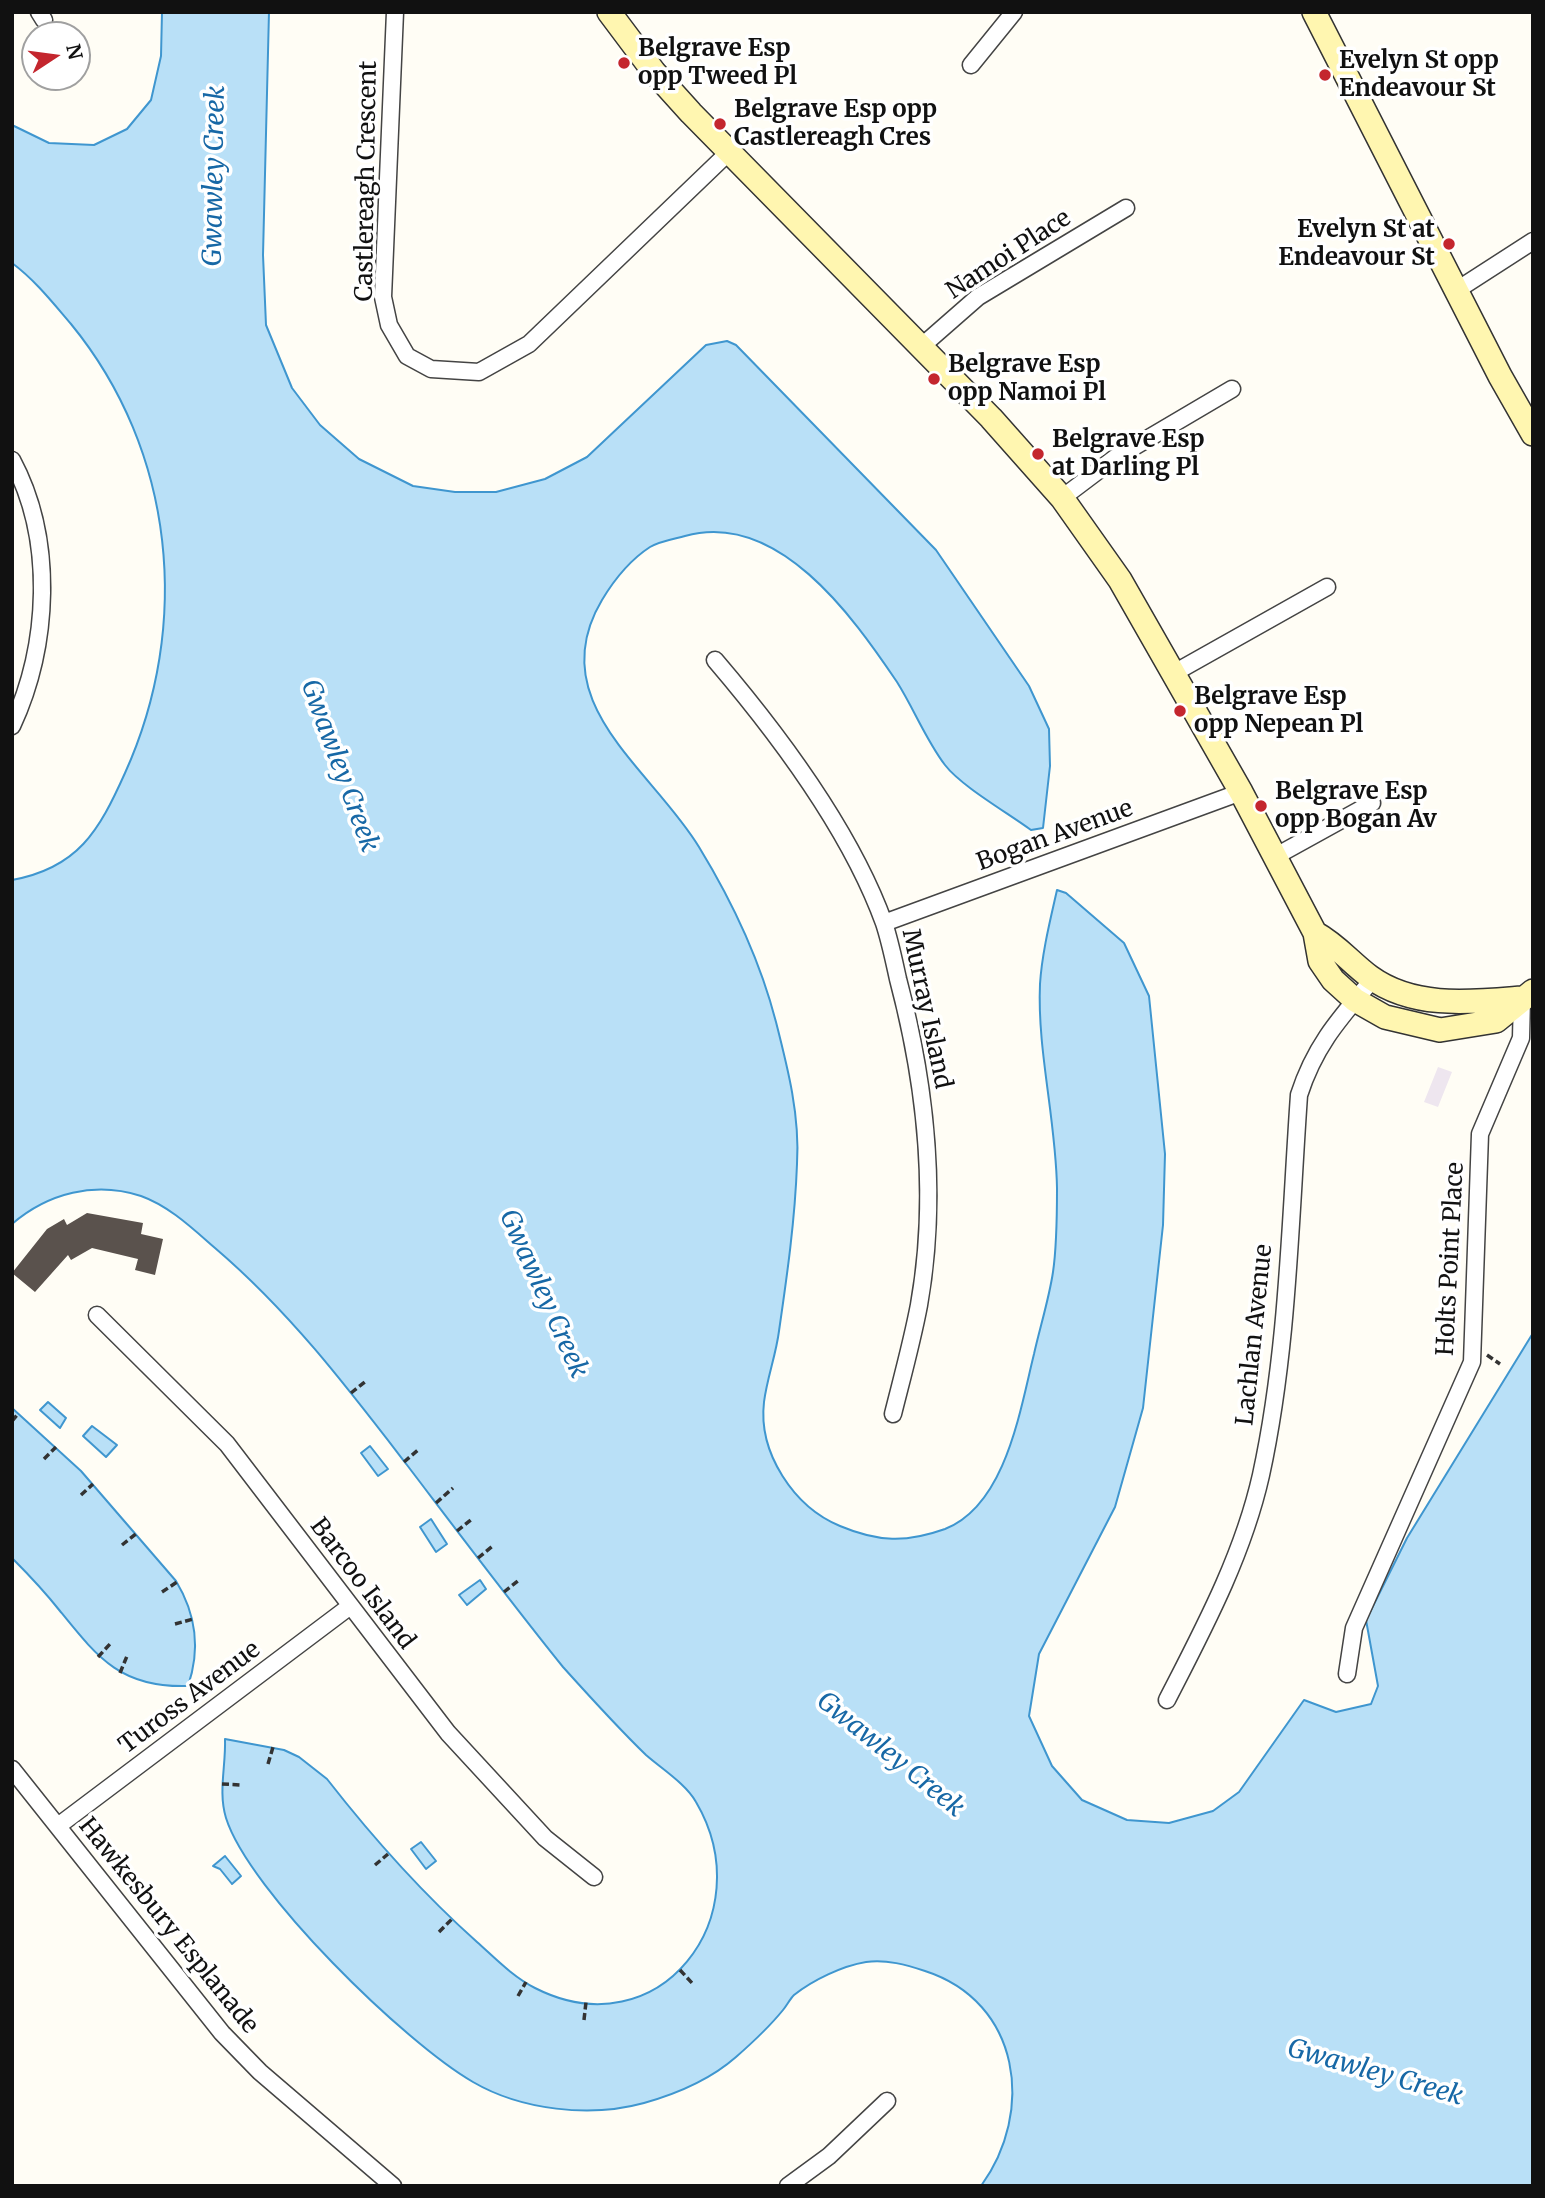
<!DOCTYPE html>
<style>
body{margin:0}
#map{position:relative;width:1545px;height:2198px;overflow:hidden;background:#fffdf5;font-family:Merriweather,serif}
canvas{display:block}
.frame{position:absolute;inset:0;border:14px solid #111;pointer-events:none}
.north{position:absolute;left:21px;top:21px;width:70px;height:70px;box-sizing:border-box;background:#fff;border:2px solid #a0a0a0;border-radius:50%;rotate:77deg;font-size:19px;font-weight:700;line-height:28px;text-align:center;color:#111}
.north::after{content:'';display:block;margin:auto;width:24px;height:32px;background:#c4262e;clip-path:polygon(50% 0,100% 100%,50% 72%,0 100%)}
</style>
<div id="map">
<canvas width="1545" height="2198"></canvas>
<div class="frame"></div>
<div class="north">N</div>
</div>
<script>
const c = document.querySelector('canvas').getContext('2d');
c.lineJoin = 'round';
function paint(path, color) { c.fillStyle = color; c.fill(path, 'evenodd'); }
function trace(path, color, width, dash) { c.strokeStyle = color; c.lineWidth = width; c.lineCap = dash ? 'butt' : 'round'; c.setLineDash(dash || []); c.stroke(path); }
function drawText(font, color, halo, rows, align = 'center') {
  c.font = font + ' Merriweather,serif'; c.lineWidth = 7; c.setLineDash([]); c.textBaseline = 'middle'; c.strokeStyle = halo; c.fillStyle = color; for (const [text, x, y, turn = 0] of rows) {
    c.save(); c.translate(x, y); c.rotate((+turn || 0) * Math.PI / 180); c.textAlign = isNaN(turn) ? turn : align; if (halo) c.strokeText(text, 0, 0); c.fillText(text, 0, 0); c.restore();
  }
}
paint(new Path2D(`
 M1438,1067L1452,1072L1438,1107L1424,1102Z`), '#eee6ef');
const water = new Path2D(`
 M162,12H269L263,255L266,325L292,388L320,425L359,459L413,486L455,492H496L545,479L587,457L706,345L727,341L736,345L936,550L1029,686L1049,729L1050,766L1043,828L1031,830C1008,813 961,786 945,765C926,740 914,709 897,682C852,615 777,510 685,536C674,539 660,541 650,547C630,560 614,580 602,600C541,702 652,769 699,847C732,901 760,960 776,1022C788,1069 800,1116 797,1164C795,1220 787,1276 779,1331C776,1355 767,1378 764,1402C758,1453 794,1507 840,1526C878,1542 906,1543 945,1529C1006,1505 1020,1410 1034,1354C1040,1327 1049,1299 1053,1272C1057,1245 1057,1215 1057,1188C1056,1120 1037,1050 1040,984C1042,953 1050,921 1057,890L1066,893L1124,943L1149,996L1165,1154L1163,1225L1143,1408L1115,1507L1039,1654L1029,1716L1052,1766L1082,1800L1127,1820L1169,1823L1213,1811L1239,1792L1304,1700L1336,1712L1371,1704L1378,1686L1366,1620L1407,1538L1533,1333V2186H981C1035,2112 1021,2002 925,1971C907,1965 886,1959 866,1962C842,1966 813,1980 794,1995C790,1999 787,2005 783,2010C770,2026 752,2043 736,2057C711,2079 676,2094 644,2103C590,2118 521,2110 473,2082C405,2043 249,1891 226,1818C218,1792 226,1766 225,1739L284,1750L299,1757L327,1779C373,1838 421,1892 477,1942C495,1958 513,1977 535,1988C659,2051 763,1916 696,1802C686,1784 662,1769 646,1755C617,1727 590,1697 563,1667C509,1600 458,1532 407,1465C347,1387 290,1312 215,1248C192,1228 169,1206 141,1196C95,1181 48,1193 12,1224V880C78,868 99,831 125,773C192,625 175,451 71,324C53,303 35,280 12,263V125L49,143L94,145L127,129L151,100L161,56Z
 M48,1402L66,1418L60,1428L40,1410Z
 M12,1408L81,1471L176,1581C196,1614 201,1648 188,1686C121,1688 98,1658 60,1611C45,1592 29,1575 12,1558Z
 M92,1426L117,1445L106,1457L83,1436Z
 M370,1446L388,1469L378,1476L361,1453Z
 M431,1519L447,1544L436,1552L420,1527Z
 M480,1580L486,1589L467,1605L459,1595Z
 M421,1842L436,1861L426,1869L411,1849Z
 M225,1856L241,1876L232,1884L220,1869L213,1866Z`);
paint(water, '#b9e0f7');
trace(water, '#3f96cf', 2);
paint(new Path2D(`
 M87,1213L143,1223L141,1234L163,1239L155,1275L135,1270L138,1259L92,1248L71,1260L68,1255L35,1292L12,1273L47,1229L64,1219L67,1225Z`), '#5a524d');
const street = new Path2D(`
 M39,12L44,20
 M395,12L383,297L389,325L407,356L431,369L479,372L529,344L729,152
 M971,65L1014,12
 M1457,290L1533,241
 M922,346L978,297L1126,208
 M12,460C55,540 49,646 12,726
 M1062,498L1115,458L1232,389
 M715,660C779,735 850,829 884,923C890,941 894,961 898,979C926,1085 938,1197 919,1305C912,1342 902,1378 893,1414
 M1174,673L1327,587
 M1276,856L1372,803
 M884,923L1241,792
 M97,1315L227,1444L448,1733L545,1838L594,1877
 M1347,1674L1354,1628L1472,1362L1480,1134L1521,1038L1522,998
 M1167,1700C1204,1628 1243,1555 1261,1475C1288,1351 1290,1222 1299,1095C1315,1045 1340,1018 1373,979
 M12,1769L222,2033L260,2072L393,2186
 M58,1826L349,1607
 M788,2186L829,2156L887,2101`);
const secondary = new Path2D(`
 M609,12L654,72L691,113L991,418L1062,498L1120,580L1241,792L1315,933L1320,961L1333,980L1355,1000L1385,1017L1440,1030L1496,1021L1533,991
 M1314,12L1500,376L1533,434
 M1315,933C1337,945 1350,962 1370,977C1414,1009 1472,1002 1522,998`);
trace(street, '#444', 19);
trace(secondary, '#333', 26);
trace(new Path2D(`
 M1487,1355L1500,1364
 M351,1393L366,1381
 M12,1421L18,1414
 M44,1459L56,1447
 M404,1462L418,1450
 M81,1495L93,1484
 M436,1503L453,1488
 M457,1531L472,1519
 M122,1545L137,1533
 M478,1558L494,1545
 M162,1592L177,1582
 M504,1592L519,1580
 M175,1624L193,1619
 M98,1657L110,1644
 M120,1673L127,1656
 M268,1764L273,1747
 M222,1784L241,1785
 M375,1865L388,1854
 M439,1932L452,1919
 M680,1970L693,1984
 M518,1996L526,1982
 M584,2020L586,2002`), '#333', 3.5, [7, 3.5]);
trace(street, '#fff', 16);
trace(secondary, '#fff6b0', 23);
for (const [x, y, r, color] of [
 [624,63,7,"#c4262e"],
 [1325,75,7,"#c4262e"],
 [720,124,7,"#c4262e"],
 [1449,244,7,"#c4262e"],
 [934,379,7,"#c4262e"],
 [1038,454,7,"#c4262e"],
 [1180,711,7,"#c4262e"],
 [1261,806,7,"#c4262e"]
]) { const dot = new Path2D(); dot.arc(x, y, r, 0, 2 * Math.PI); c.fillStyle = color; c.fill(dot); trace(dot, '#fff', 2.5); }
drawText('bold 24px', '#111', '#fff', [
 ["Belgrave Esp",638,49],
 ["opp Tweed Pl",638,77],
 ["Evelyn St opp",1339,61],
 ["Endeavour St",1339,89],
 ["Belgrave Esp opp",734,110],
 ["Castlereagh Cres",734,138],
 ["Evelyn St at",1435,230,"right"],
 ["Endeavour St",1435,258,"right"],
 ["Belgrave Esp",948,365],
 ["opp Namoi Pl",948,393],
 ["Belgrave Esp",1052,440],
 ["at Darling Pl",1052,468],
 ["Belgrave Esp",1194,697],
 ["opp Nepean Pl",1194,725],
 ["Belgrave Esp",1275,792],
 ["opp Bogan Av",1275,820]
], 'left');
drawText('24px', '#111', '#fff', [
 ["Castlereagh Crescent",367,181,-89],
 ["Namoi Place",1009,255,-33],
 ["Bogan Avenue",1055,836,-20],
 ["Murray Island",926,1009,78],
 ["Holts Point Place",1451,1259,-87],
 ["Lachlan Avenue",1255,1335,-84],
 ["Barcoo Island",362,1584,53],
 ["Tuross Avenue",190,1698,-37],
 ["Hawkesbury Esplanade",168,1926,51]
]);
drawText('italic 26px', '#1768a6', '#fff', [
 ["Gwawley Creek",215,176,-89],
 ["Gwawley Creek",339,766,70],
 ["Gwawley Creek",543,1294,66],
 ["Gwawley Creek",890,1755,39],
 ["Gwawley Creek",1375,2073,16]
]);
</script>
